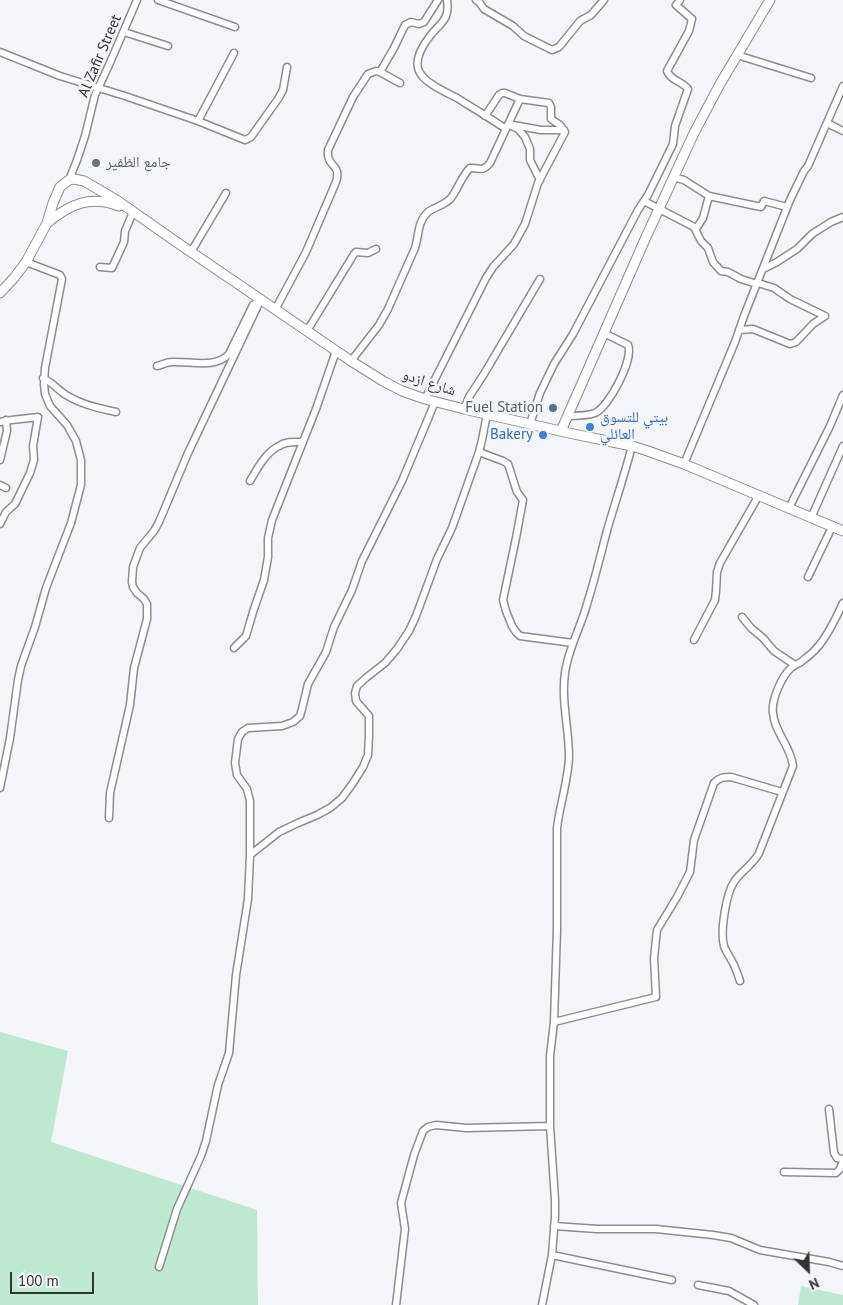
<!DOCTYPE html>
<meta charset="utf-8">
<style>
body{margin:0}
#map{position:relative;width:843px;height:1305px;overflow:hidden;background:#f3f5f9;font-family:"PT Sans",sans-serif}
canvas{display:block}
.north{position:absolute;left:783px;top:1245px;width:50px;height:50px;-webkit-text-stroke:4px #f3f5f9;paint-order:stroke;rotate:156deg;font-size:14px;font-weight:700;line-height:20px;text-align:center;color:#323335}
.north::after{content:'';display:block;margin:auto;width:18px;height:22px;background:#323335;clip-path:polygon(50% 0,100% 100%,50% 72%,0 100%)}
.scale{position:absolute;left:10px;top:1272px;width:84px;height:22px;box-sizing:border-box;border:2px solid #323335;border-top:0;padding-left:6px;font-size:15px;line-height:18px;white-space:nowrap;color:#323335;-webkit-text-stroke:4px #f3f5f9;paint-order:stroke}
</style>
<div id="map">
<canvas width="843" height="1305"></canvas>
<div class="north">N</div>
<div class="scale">100 m</div>
</div>
<script>
const c = document.querySelector('canvas').getContext('2d');
c.lineJoin = 'round';
function paint(path, color) { c.fillStyle = color; c.fill(path, 'evenodd'); }
function trace(path, color, width, dash) { c.strokeStyle = color; c.lineWidth = width; c.lineCap = dash ? 'butt' : 'round'; c.setLineDash(dash || []); c.stroke(path); }
function drawText(font, color, halo, rows, align = 'center') {
  c.font = font + ' "PT Sans","Noto Naskh Arabic",sans-serif'; c.lineWidth = 5; c.setLineDash([]); c.textBaseline = 'middle'; c.strokeStyle = halo; c.fillStyle = color; for (const [text, x, y, turn = 0] of rows) {
    c.save(); c.translate(x, y); c.rotate((+turn || 0) * Math.PI / 180); c.textAlign = isNaN(turn) ? turn : align; if (halo) c.strokeText(text, 0, 0); c.fillText(text, 0, 0); c.restore();
  }
}
paint(new Path2D(`
 M0,1032L68,1051L51,1142L257,1210L258,1305H0Z
 M801,1286L843,1295V1305H798Z`), '#bfe8d1');
const street = new Path2D(`
 M158,0L235,27
 M447,0C450,20 441,22 430,36C423,45 414,60 419,71C424,83 446,92 457,98C473,108 490,118 506,129
 M476,0L479,2L484,9L513,26L524,36L552,50L559,47L580,21L591,15L604,0
 M124,32L168,46
 M0,52L60,76L125,96L198,121L245,140L251,137L278,99L283,90L287,67
 M737,55L811,78
 M380,72L394,48L405,25L411,22L419,24L424,22L438,0
 M198,121L234,53
 M827,123L843,131
 M508,124L518,129L525,137L530,149V160L540,180
 M513,125L541,130H564
 M673,177L684,180L709,196L761,207L764,201L787,207
 M69,180L77,160L85,136L95,95L109,65L137,0
 M644,201L694,227L701,241L708,248L713,262L721,271L728,272L741,279L757,284
 M696,229L703,218L709,196
 M191,252L226,193
 M100,267L112,268L124,242L125,231L133,212
 M763,269L777,262L797,249L812,234L831,222L843,217
 M758,283L774,288L790,299L825,316
 M275,310L306,252L336,182C342,163 326,168 328,150L353,97L368,74L376,71L380,72L400,83
 M739,330L753,329L790,344L796,342L813,324L825,316
 M307,331L354,254L356,252L368,253L376,249
 M351,361L379,325L388,309L415,248C419,236 417,222 428,212C435,207 445,205 451,198C458,189 461,177 470,168C479,167 482,173 490,163L520,99
 M157,366C162,365 167,362 172,362C191,361 215,369 229,354L253,305L256,303L258,305
 M43,378C52,382 58,390 66,395C82,405 99,408 116,412
 M425,399L486,278L493,267L514,244L525,224L538,183L565,132L560,125L551,119V107L549,103L520,99L505,93H502L499,95L485,116
 M464,409L469,397L484,374L540,279
 M567,416C576,416 586,416 595,413C609,407 634,359 628,345L604,333
 M0,422C13,419 25,419 38,417L33,446L34,460L30,473L15,504L6,512L0,524
 M530,424L540,393L554,364L573,334L638,210L648,195L673,144L675,126L688,89C682,81 671,81 667,71L689,31L692,19L676,5L680,0
 M479,452L503,461L508,464L517,492L523,500L516,538L503,600L506,611L512,626L516,632L520,636L573,643
 M0,460L7,431L6,420
 M684,464L735,342L744,316L790,200L804,171L808,166L843,86
 M250,481C257,469 266,452 279,446C286,441 295,442 303,442
 M0,485L6,488
 M789,508L830,426L843,395
 M811,518L843,446
 M808,577L832,527
 M742,617L751,628L763,638L774,651L795,665
 M694,640L715,600L716,591L717,572L720,563L759,495
 M234,648L246,636L253,612L264,580L268,557V538L272,520L316,409L336,351
 M0,788L10,738L18,680L21,666L35,627L46,588L71,523L81,485V460L76,441L67,425L50,406L45,394L44,384L45,368L62,279L60,275L26,262
 M109,818L110,793L130,705L134,668L147,619V604L144,599L137,593L133,587L132,582L133,567L140,548L154,531L159,522L188,453L261,299
 M250,855L279,832L298,823L317,815L330,808L342,798L353,783L363,767L368,755L369,736V716L356,701L355,693L357,686L367,677L385,663L397,649L409,631L416,616L437,559L452,528L479,452L482,440L487,414
 M740,981C738,975 736,969 733,963C730,957 726,952 724,946C720,932 726,894 734,882C741,871 753,865 759,853L793,766C791,746 774,732 773,713C771,700 782,676 791,668C794,665 798,664 801,662C809,656 818,648 823,640C831,629 837,616 843,603
 M554,1022L656,997L654,958L657,930L677,897L690,872L694,840L714,783C720,777 724,777 731,777L782,792
 M829,1109L834,1153L837,1158L843,1159
 M784,1172L836,1173L840,1169L843,1161
 M554,1226L597,1229H656L713,1235L731,1238L760,1250L829,1262L843,1266
 M552,1255L672,1280
 M159,1267L177,1209L201,1156L206,1141L218,1085L229,1053L236,975L248,899L250,855V801L247,789L237,775L235,763L238,739L242,732L248,728L282,726L293,722L300,716L302,709L308,684L326,652L334,627L352,590L362,561L402,481L435,402
 M698,1285L729,1291L754,1305
 M396,1305L405,1229L401,1203L414,1155L423,1131L428,1127L436,1125L466,1128L550,1126
 M542,1305L552,1255L555,1217V1200L550,1126V1056L554,1022L557,929V828C560,804 568,781 569,757C569,729 561,700 565,673C568,649 581,627 587,604C595,579 601,553 608,527C616,500 625,473 632,446`);
const secondary = new Path2D(`
 M47,223C70,204 90,195 119,206
 M0,293L14,278L26,262L47,223L53,203L60,187L69,180L74,179L84,181L118,201L172,239L351,361L383,381L402,391L425,399L464,409L569,433L632,446L645,450L684,464L843,531
 M561,431L646,237L694,133L720,84L770,0`);
trace(street, '#8b8d90', 9);
trace(secondary, '#8b8d90', 11);
trace(street, '#fff', 6);
trace(secondary, '#fff', 9);
for (const [x, y, r, color] of [
 [96,163,5,"#6b7280"],
 [553,408,5,"#5c6f8a"],
 [590,427,5,"#3f7fe0"],
 [543,435,5,"#3f7fe0"]
]) { const dot = new Path2D(); dot.arc(x, y, r, 0, 2 * Math.PI); c.fillStyle = color; c.fill(dot); trace(dot, '#f3f5f9', 2); }
drawText('15px', '#323335', '#f3f5f9', [
 ["Al Zafir Street",100,56,-67],
 ["شارع ازدو",429,383,18]
]);
drawText('15px', '#5b616d', '#f3f5f9', [
 ["جامع الظفير",106,163]
], 'left');
drawText('15px', '#4e5e75', '#f3f5f9', [
 ["Fuel Station",543,408]
], 'right');
drawText('15px', '#366cbe', '#f3f5f9', [
 ["بيتي للتسوق",600,418],
 ["العائلي",600,435],
 ["Bakery",533,435,"right"]
], 'left');
</script>
